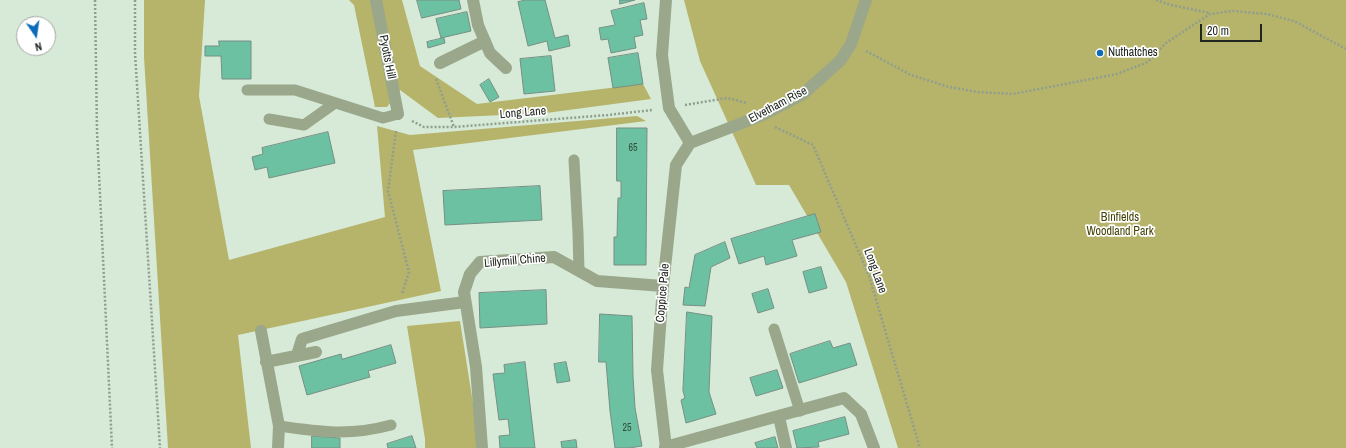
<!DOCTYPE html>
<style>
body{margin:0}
#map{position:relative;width:1346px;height:448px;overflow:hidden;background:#d6ead7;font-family:"Archivo Narrow",sans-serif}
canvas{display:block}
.north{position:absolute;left:16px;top:16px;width:40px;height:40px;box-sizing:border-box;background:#fff;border:1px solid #a6a9a6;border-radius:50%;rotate:167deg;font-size:11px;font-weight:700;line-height:16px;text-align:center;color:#202720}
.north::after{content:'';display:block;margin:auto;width:14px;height:18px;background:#0c6cb9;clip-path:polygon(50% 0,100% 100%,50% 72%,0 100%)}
.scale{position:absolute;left:1200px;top:24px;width:62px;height:18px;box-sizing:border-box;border:2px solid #202720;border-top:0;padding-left:5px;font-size:12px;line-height:14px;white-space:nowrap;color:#202720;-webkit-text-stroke:3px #fff;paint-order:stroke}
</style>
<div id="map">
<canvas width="1346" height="448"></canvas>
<div class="north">N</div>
<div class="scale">20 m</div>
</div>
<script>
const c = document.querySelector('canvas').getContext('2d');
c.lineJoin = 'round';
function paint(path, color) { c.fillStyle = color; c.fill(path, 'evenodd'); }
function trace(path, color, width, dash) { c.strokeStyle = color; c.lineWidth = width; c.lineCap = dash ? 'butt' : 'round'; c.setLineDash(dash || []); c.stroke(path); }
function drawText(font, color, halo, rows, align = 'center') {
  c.font = font + ' "Archivo Narrow",sans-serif'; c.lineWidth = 3.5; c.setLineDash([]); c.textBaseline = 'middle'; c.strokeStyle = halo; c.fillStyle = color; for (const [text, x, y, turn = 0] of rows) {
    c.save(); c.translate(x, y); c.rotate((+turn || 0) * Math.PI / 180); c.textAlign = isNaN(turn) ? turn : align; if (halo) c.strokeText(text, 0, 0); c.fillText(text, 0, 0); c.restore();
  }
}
paint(new Path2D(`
 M144,0H205L199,96L229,260L385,217L377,126L410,135L637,116L646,121L413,150L441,291L238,335L251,448H168L144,57Z
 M349,0H402L420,66L477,104L643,84L651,99L546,113L438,118L400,90L387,107H375L354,5Z
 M684,0H1346V448H898L846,282L789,185H756L700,61Z
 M460,321L480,448H425V439L407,326Z`), '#b6b36a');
const building = new Path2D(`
 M417,0H459L461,9L422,18Z
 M526,0H545L555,38L568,35L570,46L549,51L547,41L528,46L518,2Z
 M620,0H635L620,4Z
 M644,3L647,19L640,20L643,35L634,37L636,48L611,53L608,39L601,40L599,28L615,25L611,11Z
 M467,12L471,31L441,38L436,19Z
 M444,38L445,43L428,48L427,42Z
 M219,41H251V79H222L221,56H205V46H219Z
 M638,53L643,84L613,88L608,58Z
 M551,56L555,91L524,94L520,59Z
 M489,79L499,97L490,102L480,85Z
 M617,128H647L646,265H614V237H617L618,198H621V181H617Z
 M328,132L335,163L269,178L267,167L255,170L252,157L263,154L262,148Z
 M540,186L542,220L445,225L443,191Z
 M815,214L821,232L792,240L797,256L766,265L764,256L739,264L731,239Z
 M725,242L730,258L711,267L705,306L683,305L685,287L689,288L695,255Z
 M821,267L827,288L809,293L803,272Z
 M768,289L774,308L758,313L752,294Z
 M546,290L547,324L480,328L479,293Z
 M687,312L712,316L709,392L716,414L686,423L681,400L685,398L683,391Z
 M600,314L632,316L633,376L635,408L642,446L629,448H615L610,411L606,362H599Z
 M830,341L833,348L850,343L857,365L799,383L790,354Z
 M391,345L396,363L368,371L370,377L307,395L299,366L341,354L342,359Z
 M525,362L535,448H500L499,436L510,435L508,419L499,420L493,374L505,373L504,365Z
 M566,362L570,381L557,383L554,364Z
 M777,370L783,388L756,396L750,378Z
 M845,417L849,434L818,442L819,447L797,448L793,431Z
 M312,436L340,438V448H312Z
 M412,436L416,448H388L387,444Z
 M775,437L778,448H757L755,443Z
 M576,440L577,448H562L561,442Z`);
paint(building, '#6cc1a2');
trace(building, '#768f84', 1);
trace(new Path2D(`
 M95,0L97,131L112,448
 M135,0V53L160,448
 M1156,0L1171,5L1210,13
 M866,51L911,75L949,87L978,92L1013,94L1117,74L1148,62L1166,43L1210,14L1233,11L1267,14L1294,21L1346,49
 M436,79L454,127
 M685,105L727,98L747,103
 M412,121L424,127H454L608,115L652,110
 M775,127L813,145L869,276L920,448
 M396,131L388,191L409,272L402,294`), '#8f9e8f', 2.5, [2, 2]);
trace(new Path2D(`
 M247,90H295L383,118L398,114
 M269,119L304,125L335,103
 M574,160L578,233L579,271
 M774,329L800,411
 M279,426C320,432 351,436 391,425`), '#9aa78a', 11);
trace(new Path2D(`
 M376,0L398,114
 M473,0L478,25L490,53L506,68
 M666,0L662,55L669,108L690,143
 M440,63L485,41
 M690,143L763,115L803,94L840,61L851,44L866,0
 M261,331L279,426L278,448
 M297,355L302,339L396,311L465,302
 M266,362L316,352
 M779,417L786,448
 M665,447L844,398L861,414L874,448
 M482,448L476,367L464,292L470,274L480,262L554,257L597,281L663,286
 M666,448L657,370L663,286L676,165L690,143`), '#9aa78a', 12);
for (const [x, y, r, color] of [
 [1100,53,4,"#0c6cb9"]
]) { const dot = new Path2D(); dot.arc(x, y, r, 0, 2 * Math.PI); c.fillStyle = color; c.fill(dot); trace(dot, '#fff', 1.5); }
drawText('10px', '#334e40', null, [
 ["65",633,148],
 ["25",627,428]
]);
drawText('12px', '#202720', '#fff', [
 ["Nuthatches",1108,53]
], 'left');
drawText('12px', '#202720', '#fff', [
 ["Pyotts Hill",387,57,79],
 ["Elvetham Rise",778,105,-28],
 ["Long Lane",523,113,-5],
 ["Lillymill Chine",515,261,-5],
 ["Long Lane",875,271,70],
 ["Coppice Pale",663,293,-85]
]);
drawText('12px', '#464307', '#fff', [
 ["Binfields",1120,218],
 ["Woodland Park",1120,232]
]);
</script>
